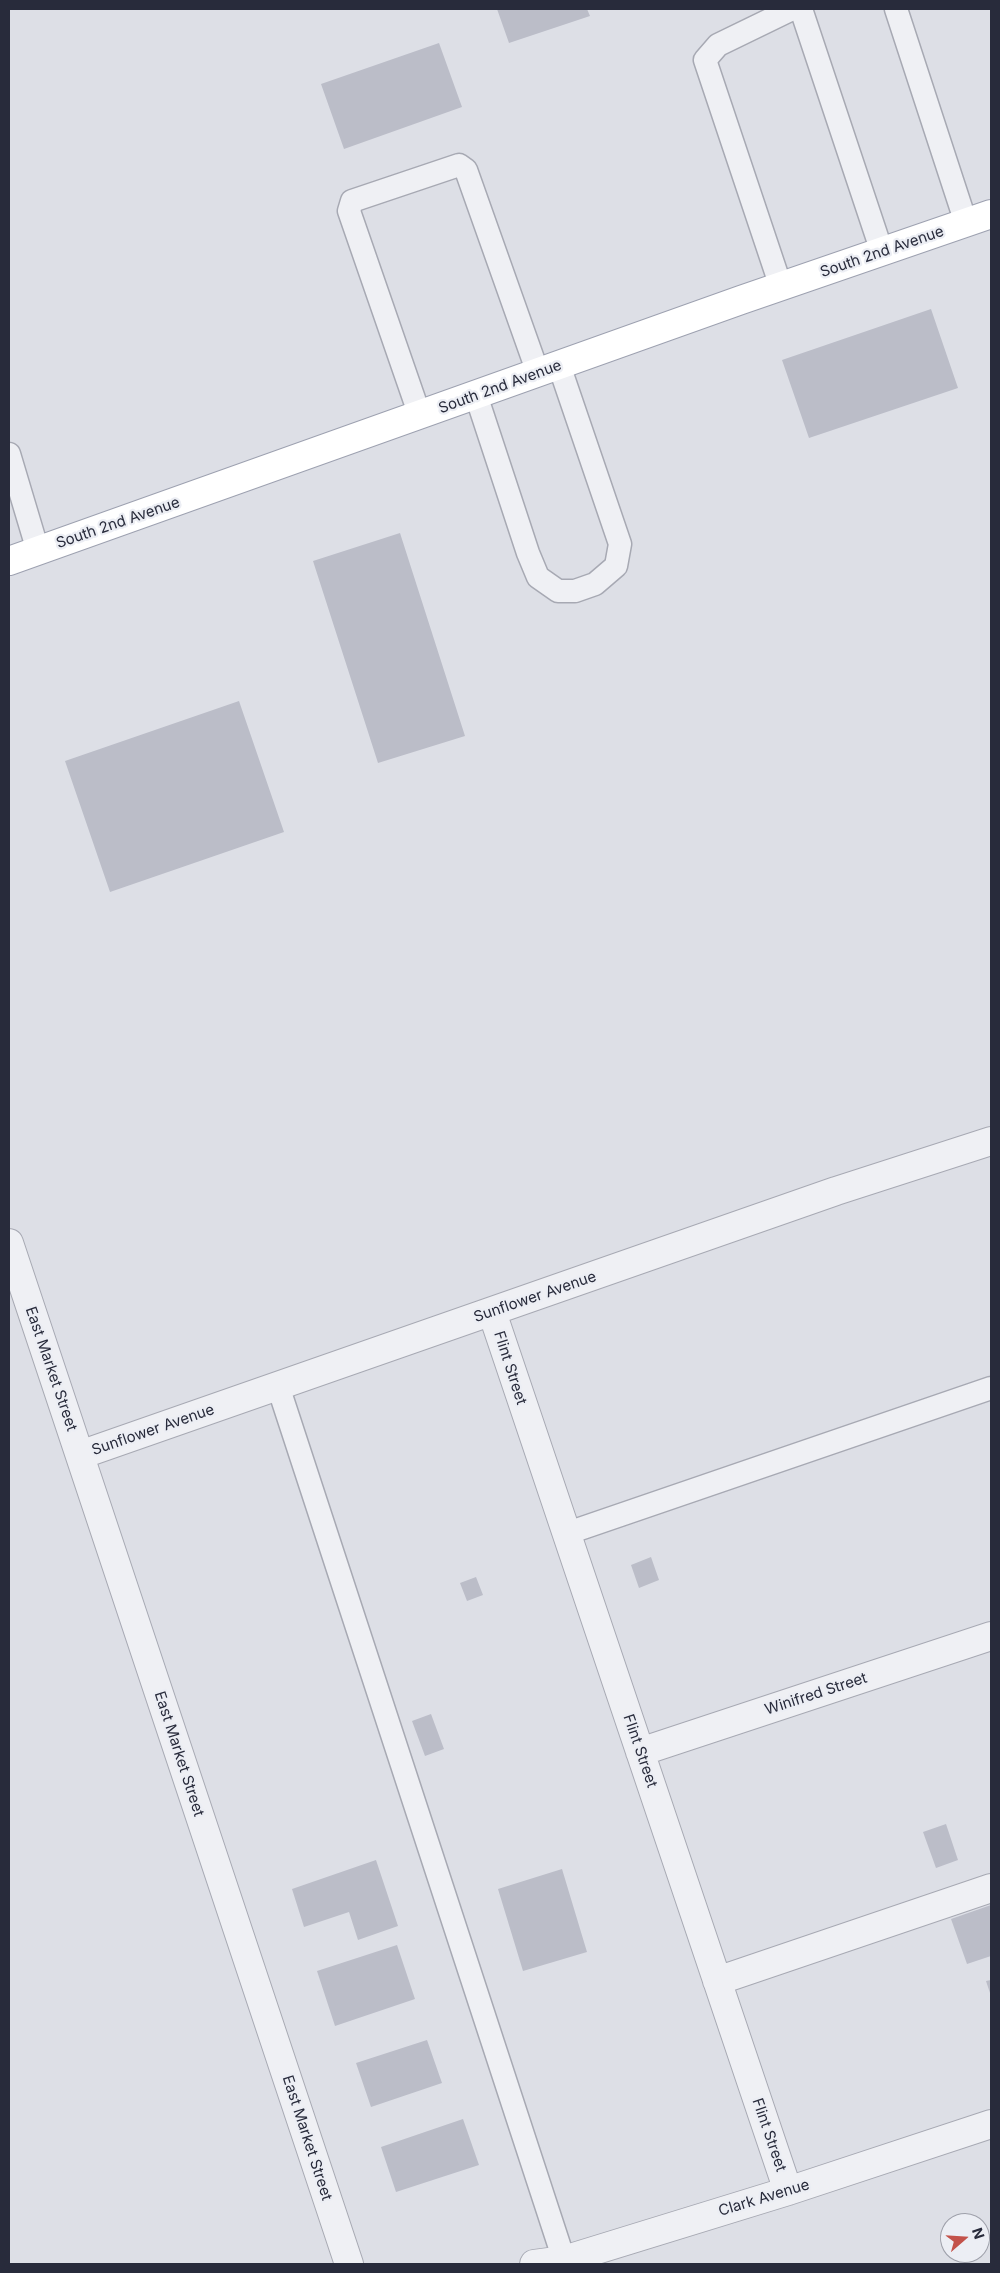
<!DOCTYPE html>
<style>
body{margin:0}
#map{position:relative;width:1000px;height:2273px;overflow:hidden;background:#dddfe6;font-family:Inter,sans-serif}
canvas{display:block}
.frame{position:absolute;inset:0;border:10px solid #282b3b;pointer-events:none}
.north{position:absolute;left:940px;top:2213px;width:50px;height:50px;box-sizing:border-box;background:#eceef4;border:1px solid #9ea0aa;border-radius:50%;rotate:71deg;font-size:14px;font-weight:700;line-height:20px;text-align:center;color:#282b3b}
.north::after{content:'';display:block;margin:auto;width:18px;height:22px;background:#c3524a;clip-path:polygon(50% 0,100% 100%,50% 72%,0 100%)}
</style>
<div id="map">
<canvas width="1000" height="2273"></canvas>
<div class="frame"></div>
<div class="north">N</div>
</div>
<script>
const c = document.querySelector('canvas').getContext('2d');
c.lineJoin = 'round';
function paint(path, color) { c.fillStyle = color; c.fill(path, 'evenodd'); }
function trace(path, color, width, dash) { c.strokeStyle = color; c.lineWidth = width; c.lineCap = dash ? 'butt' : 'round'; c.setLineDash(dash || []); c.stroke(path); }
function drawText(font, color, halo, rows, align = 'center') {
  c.font = font + ' Inter,sans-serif'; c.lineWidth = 4.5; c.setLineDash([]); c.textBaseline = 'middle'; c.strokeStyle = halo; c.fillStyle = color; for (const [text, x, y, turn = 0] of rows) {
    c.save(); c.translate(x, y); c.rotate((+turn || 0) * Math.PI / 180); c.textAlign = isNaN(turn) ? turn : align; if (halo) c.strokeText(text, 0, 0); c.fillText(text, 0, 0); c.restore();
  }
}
paint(new Path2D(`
 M497,9H587L590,16L509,43Z
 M439,43L462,107L344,149L321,84Z
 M931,309L958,388L809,438L782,360Z
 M400,533L465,736L378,763L313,561Z
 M239,701L284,832L110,892L65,761Z
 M651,1557L659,1580L639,1588L631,1565Z
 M476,1577L483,1595L467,1601L460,1583Z
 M431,1714L444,1749L425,1756L412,1721Z
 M946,1824L958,1860L936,1868L923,1832Z
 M376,1860L398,1926L358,1940L349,1912L304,1927L292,1889Z
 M562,1869L587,1952L523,1971L498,1889Z
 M991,1905V1956L967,1964L951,1919Z
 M397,1945L415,1999L335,2026L317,1971Z
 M991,1980V1996L986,1981Z
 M427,2040L442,2083L371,2107L356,2063Z
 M463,2119L479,2165L396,2192L381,2147Z`), '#bbbdc8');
const lane = new Path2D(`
 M801,9L882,252
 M896,9L966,223
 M781,287L705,60L718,45L792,9
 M476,395L528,553L538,577L558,591H575L595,584L616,566L620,544L559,365
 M420,416L349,211L352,201L459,165L466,170L538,373
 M9,454L38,551
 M278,1386L564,2260
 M565,1534L991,1388`);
const street = new Path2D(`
 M9,1243L349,2264
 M492,1312L788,2191
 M80,1455L836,1191L991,1141
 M640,1752L991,1636
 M717,1981L991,1888
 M534,2264L564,2260L788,2191L991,2124`);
const primary = new Path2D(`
 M9,561L741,300L991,214`);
trace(lane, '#a7a9b3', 25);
trace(street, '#a7a9b3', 30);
trace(primary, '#9da1b0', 30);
trace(lane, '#eff0f4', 22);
trace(street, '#eff0f4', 28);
trace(primary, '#fff', 28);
drawText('15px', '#282b3b', '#eceef4', [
 ["South 2nd Avenue",882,252,-19],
 ["South 2nd Avenue",500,387,-20],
 ["South 2nd Avenue",118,523,-19],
 ["Sunflower Avenue",535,1297,-19],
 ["Flint Street",510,1368,72],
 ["East Market Street",51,1369,71],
 ["Sunflower Avenue",153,1430,-19],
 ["Winifred Street",816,1694,-18],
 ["Flint Street",640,1751,71],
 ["East Market Street",179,1754,72],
 ["Flint Street",769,2135,71],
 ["East Market Street",307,2138,72],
 ["Clark Avenue",764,2198,-17]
]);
</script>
